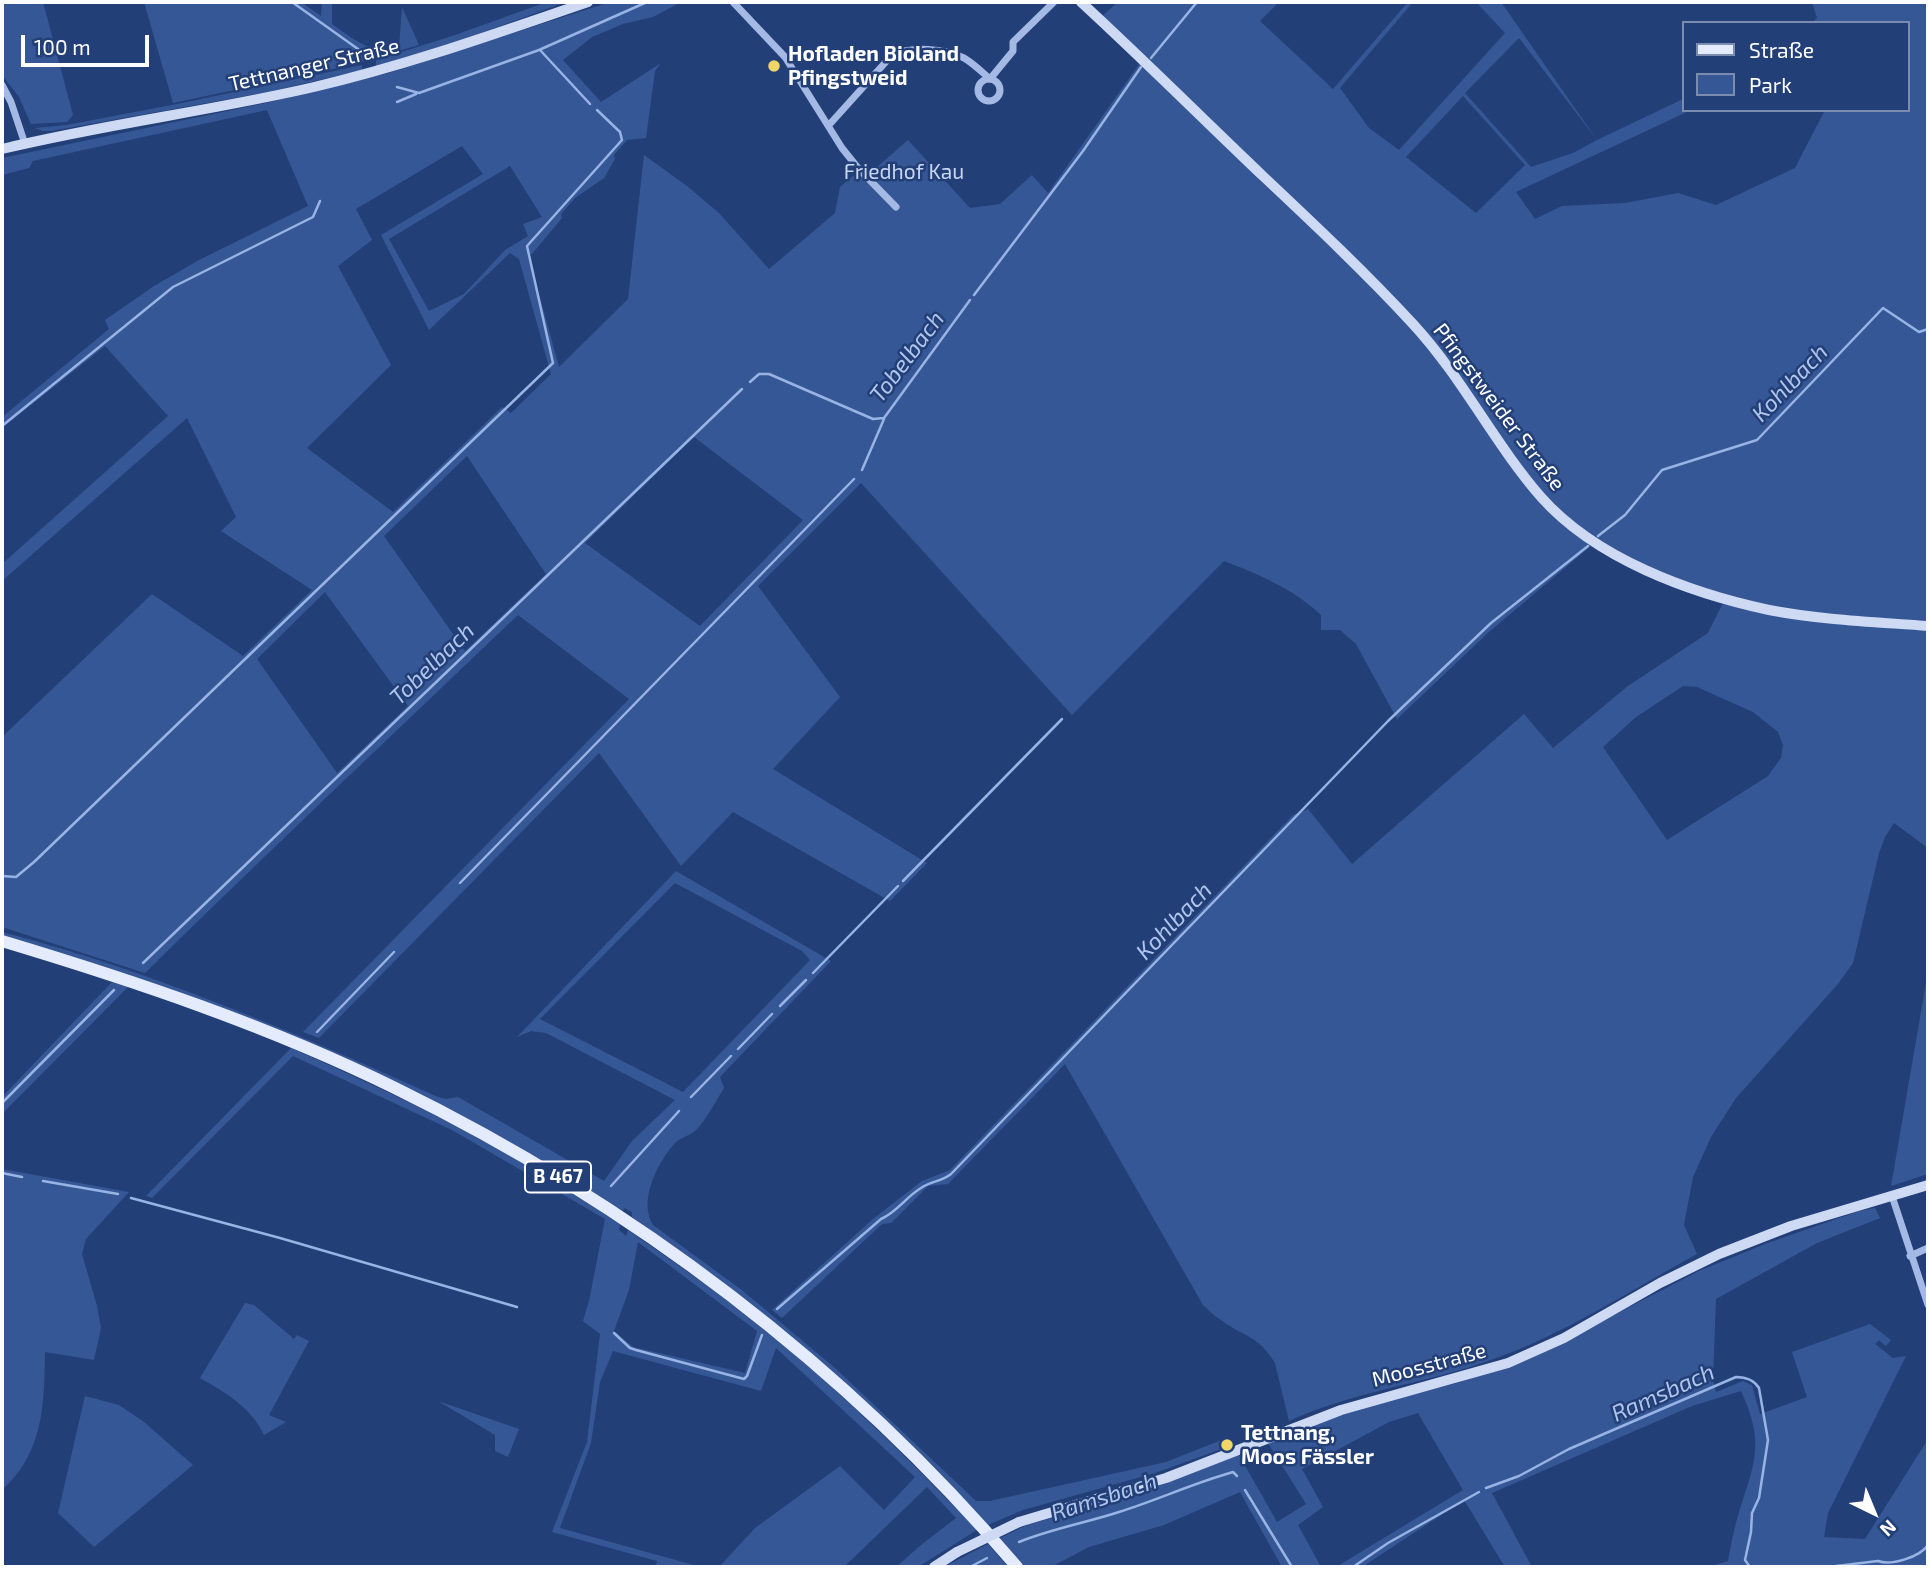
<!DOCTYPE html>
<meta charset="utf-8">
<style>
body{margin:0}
#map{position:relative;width:1930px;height:1569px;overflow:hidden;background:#233f78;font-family:"Exo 2",sans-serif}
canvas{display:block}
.frame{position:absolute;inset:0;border:4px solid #fff;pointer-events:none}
.legend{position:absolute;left:1682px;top:21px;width:228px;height:91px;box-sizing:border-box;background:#233f78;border:2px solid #7b8cae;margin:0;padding:9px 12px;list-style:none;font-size:21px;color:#fff}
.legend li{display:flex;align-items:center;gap:14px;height:35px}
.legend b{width:35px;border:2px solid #7b8cae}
.north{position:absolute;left:1839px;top:1478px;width:70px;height:70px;-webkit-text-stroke:5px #233f78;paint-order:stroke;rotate:137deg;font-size:19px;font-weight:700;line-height:28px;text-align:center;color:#fff}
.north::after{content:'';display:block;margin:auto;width:24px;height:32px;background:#fff;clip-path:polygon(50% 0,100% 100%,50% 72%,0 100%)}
.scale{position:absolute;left:21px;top:35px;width:128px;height:32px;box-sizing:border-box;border:4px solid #fff;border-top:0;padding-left:9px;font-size:21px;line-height:24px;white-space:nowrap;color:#fff;-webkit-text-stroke:5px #233f78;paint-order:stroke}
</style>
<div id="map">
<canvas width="1930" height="1569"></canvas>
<div class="frame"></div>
<ul class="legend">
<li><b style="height:9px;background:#e4ebfc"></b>Straße</li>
<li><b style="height:19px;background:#365796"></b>Park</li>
</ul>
<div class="north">N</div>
<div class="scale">100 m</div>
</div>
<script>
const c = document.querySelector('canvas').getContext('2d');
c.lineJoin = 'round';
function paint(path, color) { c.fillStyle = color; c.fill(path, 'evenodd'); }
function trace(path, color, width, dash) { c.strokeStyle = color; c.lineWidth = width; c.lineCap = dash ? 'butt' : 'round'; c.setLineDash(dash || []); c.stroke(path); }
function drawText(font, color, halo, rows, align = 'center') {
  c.font = font + ' "Exo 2",sans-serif'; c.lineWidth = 5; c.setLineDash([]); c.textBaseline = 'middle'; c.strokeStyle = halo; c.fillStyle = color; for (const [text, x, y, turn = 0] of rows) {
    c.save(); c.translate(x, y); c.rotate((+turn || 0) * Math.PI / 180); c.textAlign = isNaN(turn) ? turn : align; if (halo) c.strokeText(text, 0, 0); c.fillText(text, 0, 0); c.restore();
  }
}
paint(new Path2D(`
 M2,2H43L73,115L67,122L31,124L19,97L2,75Z
 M144,2H301L321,16L322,2H332V24C355,40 371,55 399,48L402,7L419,45L343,67L173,103Z
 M547,2H566L451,44L376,66V60L455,35Z
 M610,2H681L653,17L623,24L592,37L563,60L601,102L661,63L655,71L646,138L627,140L614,155L615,159L604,178L575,198L561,214L562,218L532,254H528L559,367L628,299L644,155L687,186L719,213L769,269L835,213L840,187L860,170L867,176L908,140L970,208L1000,204L1032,175L1048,193L1140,63L1442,353L1101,17L1118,2H1279L1260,21L1333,89L1408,2H1413L1340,88L1369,128L1399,150L1505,33L1476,2H1501L1597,140L1683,99V110H1691L1516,192L1535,219L1562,206L1625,203L1678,193L1716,205L1795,168L1825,110H1907V23H1812L1817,18L1812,2H1928V848L1894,823L1885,837L1879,853L1853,963L1837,985L1736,1098L1711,1137L1693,1177L1684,1225L1697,1254C1629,1291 1562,1336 1488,1361C1423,1384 1352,1392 1289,1421L1275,1363C1257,1334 1245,1338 1221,1320C1214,1316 1209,1310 1203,1305L1065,1064L948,1184L928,1186L891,1223L882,1224L782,1318L772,1310L873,1219L922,1181L950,1170L1293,815L1308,809L1352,864L1524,714L1553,748L1628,686L1708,633L1727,595C1685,582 1639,569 1602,544C1568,520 1539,490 1509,461L1591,546L1490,631L1397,719L1356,644L1340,630H1321V615C1294,589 1258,574 1224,561L1072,715L861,483L758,586L840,697L773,769L927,863L890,901L733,812L681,866L599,753L319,1038L303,1032L629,699L518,615C393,734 268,852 145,973L2,927V737L152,594L243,656L312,590L221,531L236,517L187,418L2,581V564L168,416L105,346L2,428V417L109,329L105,320L154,286L199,260L308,206L267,110L33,161L29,168L2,175V158L266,103L389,73ZM1519,38L1597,140L1573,153L1531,167L1465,93ZM1463,96L1525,165L1476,213L1406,157ZM462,146L483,174L381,235L429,330L510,253L519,259L551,374L511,413L502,407L393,512L307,448L391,365L338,266L372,240L356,209ZM510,166L542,217L523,224L528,236L505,250L464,294L429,311L389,239ZM694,437L803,520L700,626L585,543ZM467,456L546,574L465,651L384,536ZM325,592L408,706L337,773L257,659ZM1683,686L1697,687L1753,712L1778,732L1783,745L1781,758L1768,776L1667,840L1603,747L1636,717Z
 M362,65V70L268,92L51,131H43L35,128L67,125L182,103Z
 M676,871L831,961L720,1077L724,1088C716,1101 707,1118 697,1129C691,1136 680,1137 674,1144C657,1164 638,1201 653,1225L743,1291L835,1368L976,1501H990L1166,1462L1219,1441H1224L1227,1447L1155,1473L1023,1510L988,1525C880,1409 762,1307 632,1217V1212L624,1208L623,1211L483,1127L385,1077L79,959L2,935V932C153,971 296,1033 438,1097L446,1099L458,1097L604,1181L632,1141L675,1100L546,1033L531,1031L517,1037ZM675,883L802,951L810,960L683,1092L540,1019Z
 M1928,971V1174L1891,1186Z
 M112,982L128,987L2,1114V1097Z
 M291,1048C345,1072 398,1096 450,1123C509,1153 565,1189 620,1224L619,1230L626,1236L628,1230C696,1277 763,1325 824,1380C877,1428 927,1478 977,1530L918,1567H896L921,1545L956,1518L927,1487L844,1567H719L755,1528L840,1466L884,1510L915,1477L776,1348L761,1391L613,1351L600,1382L591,1443L560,1528L701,1567L664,1565L655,1567L657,1561L552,1532L587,1442L600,1334L583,1321L589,1301L605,1219L452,1130L293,1056L152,1198L146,1196ZM638,1242L757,1331L745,1373L633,1347L614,1331L629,1290Z
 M2,1169L129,1192L86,1239L82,1254L97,1306L101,1328L94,1360L45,1352C44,1405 44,1452 2,1490Z
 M1875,1208L1880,1218L1817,1243L1716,1299L1713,1380L1716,1392L1743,1381L1752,1385L1760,1414L1807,1397L1792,1352L1870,1324L1891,1340L1886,1346L1879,1340L1875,1344L1893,1358L1906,1356L1828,1513L1824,1537L1865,1539L1928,1439V1567H1708L1728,1561C1731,1545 1734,1528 1739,1512C1755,1462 1765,1443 1741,1391L1692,1406L1492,1493L1532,1567H1505L1464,1500L1362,1567H1336L1463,1490L1418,1413L1389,1422L1302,1469L1323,1507L1298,1525L1321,1567H1282L1240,1492L1164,1525L1089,1547L1051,1567H1025L1000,1538L1027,1525L1156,1487L1239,1455L1277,1522L1306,1504L1268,1443L1339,1414L1457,1383L1533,1357L1699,1271L1765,1244L1859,1211Z
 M245,1303L254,1305L294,1339L297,1335L309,1341L269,1415L286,1422L264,1435C252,1408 225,1392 200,1378Z
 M85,1396L119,1405L144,1422L193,1465L94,1547L58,1513Z
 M438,1401L519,1429L508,1457L495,1451V1435Z
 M988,1544L1008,1567H944Z`), '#365796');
trace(new Path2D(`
 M292,2L365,54
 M540,50L590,104
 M1151,58L1197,2
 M397,87L419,93L539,50L647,2
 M397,102L416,94
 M974,295L1083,151L1141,67
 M750,382L759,374H769L873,419L884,418L970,300
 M2,426L173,287L313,217L320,201
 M862,470L884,419
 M1598,536L1625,515L1662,470L1757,440L1883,308L1919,332L1928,329
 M2,876L16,877L34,862L553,363L527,246L622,140L620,132L597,110
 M903,881L1062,719
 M460,883L854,479
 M143,963L742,389
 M813,973L898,886
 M780,1006L806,980
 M317,1032L394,952
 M738,1049L772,1014
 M691,1097L731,1056
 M2,1103L114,990
 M2,1173L22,1177
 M43,1181L118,1194
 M611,1186L679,1111
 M131,1198L280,1238L517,1307
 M777,1309L881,1219C897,1212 906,1197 921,1188C931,1181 941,1182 951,1174L1388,721L1491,623L1588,546
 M614,1333L630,1348L636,1350L744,1379L747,1376L762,1335
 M1486,1488L1519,1476L1569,1449L1736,1377C1746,1377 1754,1380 1759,1388L1768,1440L1759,1498L1752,1513L1751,1532L1745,1560L1750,1567
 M1245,1490L1292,1567
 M1019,1542C1051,1529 1085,1523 1119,1512C1157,1500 1194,1483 1233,1472L1237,1476
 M970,1567L987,1558
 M1353,1567L1388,1543L1479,1492
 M1828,1567L1878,1561C1891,1566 1920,1557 1928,1545`), '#98b4e5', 2.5);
trace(new Path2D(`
 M733,2L785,57L842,148L858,168L896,207
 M978 90a11 11 0 1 1 22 0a11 11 0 1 1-22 0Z
 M2,85L11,102L25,144
 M829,125L892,55C912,46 944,48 964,58C974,64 982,72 990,79L1013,51V42L1054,2
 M1892,1196L1928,1305
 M1910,1256L1928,1248`), '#a4bae4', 7);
trace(new Path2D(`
 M1081,2C1143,59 1203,119 1264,177C1315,225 1366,273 1413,324C1462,377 1494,443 1541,497C1596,559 1690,593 1769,610C1821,620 1876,622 1928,626
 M2,149C105,124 211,111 314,87C408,65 497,33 588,2
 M1019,1522L1166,1478L1341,1410L1508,1363L1564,1338L1660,1283L1719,1254L1791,1226L1928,1185
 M934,1567L957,1552`), '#cedaf4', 10);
trace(new Path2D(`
 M2,941C135,981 269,1026 395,1088C632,1204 846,1366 1017,1567`), '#e4ebfc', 12);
trace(new Path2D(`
 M957,1552L1019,1522`), '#cedaf4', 10);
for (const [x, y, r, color] of [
 [774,66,7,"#efd667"],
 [1227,1445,7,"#efd667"]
]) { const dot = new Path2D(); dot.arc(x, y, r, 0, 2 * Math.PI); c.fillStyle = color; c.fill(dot); trace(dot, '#233f78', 2.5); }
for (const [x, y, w] of [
 [558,1177,66]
]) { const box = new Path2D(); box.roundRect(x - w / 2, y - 15.5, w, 31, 5); c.fillStyle = '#233f78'; c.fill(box); trace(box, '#fff', 2); }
drawText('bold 19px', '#fff', null, [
 ["B 467",558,1177]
]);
drawText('bold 21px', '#fff', '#233f78', [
 ["Hofladen Bioland",788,54],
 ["Pfingstweid",788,78],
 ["Tettnang,",1241,1433],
 ["Moos Fässler",1241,1457]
], 'left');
drawText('21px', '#fff', '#233f78', [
 ["Tettnanger Straße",314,65,-13],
 ["Pfingstweider Straße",1499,407,53],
 ["Moosstraße",1429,1365,-15]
]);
drawText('21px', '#c7d6f3', '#233f78', [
 ["Friedhof Kau",904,172]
]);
drawText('italic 23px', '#afc5ec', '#233f78', [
 ["Tobelbach",907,357,-53],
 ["Kohlbach",1790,383,-46],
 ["Tobelbach",432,664,-44],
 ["Kohlbach",1174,921,-46],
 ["Ramsbach",1663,1393,-24],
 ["Ramsbach",1104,1497,-18]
]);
</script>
